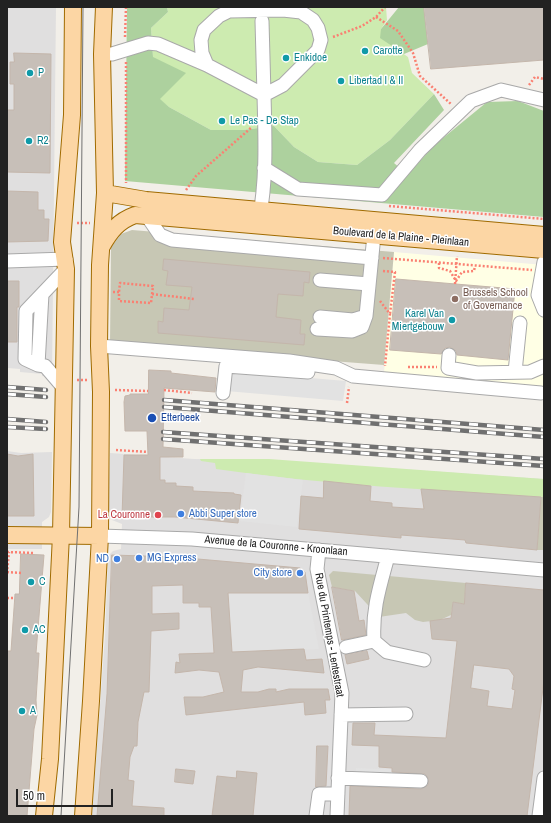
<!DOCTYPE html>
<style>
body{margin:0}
#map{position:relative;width:551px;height:823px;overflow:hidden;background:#f2efe9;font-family:"Archivo Narrow",sans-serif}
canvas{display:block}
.frame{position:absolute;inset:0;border:8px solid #222;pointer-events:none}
.scale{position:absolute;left:16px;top:789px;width:97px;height:18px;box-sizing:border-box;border:2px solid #222;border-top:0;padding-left:5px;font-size:12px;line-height:14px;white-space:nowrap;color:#222;-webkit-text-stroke:3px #fff;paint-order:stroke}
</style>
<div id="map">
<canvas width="551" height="823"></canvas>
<div class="frame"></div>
<div class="scale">50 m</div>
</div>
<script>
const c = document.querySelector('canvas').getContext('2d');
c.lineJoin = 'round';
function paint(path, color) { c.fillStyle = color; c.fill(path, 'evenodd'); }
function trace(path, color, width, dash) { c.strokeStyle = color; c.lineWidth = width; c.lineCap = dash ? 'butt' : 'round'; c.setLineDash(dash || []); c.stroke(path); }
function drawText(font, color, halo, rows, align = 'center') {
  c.font = font + ' "Archivo Narrow",sans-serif'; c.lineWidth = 3; c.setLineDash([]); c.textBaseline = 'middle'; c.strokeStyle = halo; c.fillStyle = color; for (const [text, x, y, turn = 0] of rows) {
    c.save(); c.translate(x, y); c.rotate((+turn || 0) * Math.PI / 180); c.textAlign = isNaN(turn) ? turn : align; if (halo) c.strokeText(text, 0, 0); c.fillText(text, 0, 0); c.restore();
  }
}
paint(new Path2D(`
 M7,7H56L52,377L42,376V374L20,372V369L8,368Z
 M7,451L21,453L52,452L51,512L49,517L42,522V549H7Z
 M110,453L194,459L269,460L544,479V816H92L105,636L108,560V556L113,551L121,549L122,524L112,520L108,507Z`), '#e0dfdf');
paint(new Path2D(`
 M394,252L544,265V386L384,373Z`), '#ffffe5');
paint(new Path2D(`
 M132,230L394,252L384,365L110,344L111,247L121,234Z
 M541,497H544V550H537Z
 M333,571L466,583L464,604L453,602L451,615L440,620L423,622L415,620L406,613L379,617L355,591L332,587L329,575Z`), '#c7c7b4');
paint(new Path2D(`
 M167,7H386L387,20L381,29L398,50L408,57L412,73L434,94L390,140L357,165L318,162L294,147L274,126L243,130H211L169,107L160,100L153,58L151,28L168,12Z
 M200,459H269L544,479V497C435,490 325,485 216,469L215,463L201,461Z`), '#cdebb0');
paint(new Path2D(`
 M127,7H167L168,12L151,28L153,57L186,73L160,99L169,107L211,130H243L274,126L294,147L318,162L357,165L390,140L434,94L444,110L394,163L407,174L437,143L487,102L518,101L544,111V217L125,181Z
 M399,7H424L428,44L404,54L380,38L381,29Z`), '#add19e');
paint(new Path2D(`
 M228,371L346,381L343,401L226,391Z
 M246,473L303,480L297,527L240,521Z
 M228,593H308L319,649L232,652Z
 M356,768L425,771L424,783L356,781Z`), '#e2e2e2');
const building = new Path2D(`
 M424,7H544V60L431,69Z
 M14,53L51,54L50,173L7,172V110H14V84H10V62H14Z
 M7,191L38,192V210H44V219H49L48,241L7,242Z
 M164,259L310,272L309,283L304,282L303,296L278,294L276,317L301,320L300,334H305L304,345L158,333V321L163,322L164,308L189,310L192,287L166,285L168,271L163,270Z
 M396,279L515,289L508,360L457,355L456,351L450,347L445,348L441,354L390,350Z
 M7,281H19V307H17V342H8Z
 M149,370L171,371V373L216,378L215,392L164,388L163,447L183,449V457H160V480H165V483H176V486L193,487V491L234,493V494L241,495L238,523L175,517H122L124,455H148L147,431H125L124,402L125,396L130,395V394H148Z
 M7,454L18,456L33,454L34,516H7Z
 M324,481L371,486L370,501L392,503V507L424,509L421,489L541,497L537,550L466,543L465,540L401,535V538L299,529L301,496L323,498Z
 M21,554L44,555L36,653H39L36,700L37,715L34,729L27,816H7V651H11L15,594H19Z
 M112,555L175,557L300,568L305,572L308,593H228L232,652L304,649L306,660L322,659L324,673L258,667L243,670L241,692H258L269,689H276V692L289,689H328L330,700H325L326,713L305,715L304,702L186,715L184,697H203L224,692L219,672L199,670L175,673L176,662L180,663L179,654L214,653L211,607H199V603H183V585L152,586V614L179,613V629L151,631L149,692H144L138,722L137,746H134L130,757L128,780L134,781L132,806L164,808V816H97L107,694Z
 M466,583L544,590V680L527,816H349L350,786L421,789L428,785V778L425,774L392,772V768L379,767V746L352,745L353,723H375L374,735L446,738L457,641L432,639L430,621L451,618L453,602L464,604ZM474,665L509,669L514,676L512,689L515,690L512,709L487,706L489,691L471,688Z
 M332,587L354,591L359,621L364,620L366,635L342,640Z
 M367,651L369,659L347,664L345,655Z
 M317,746H328L326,786L316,787Z
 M176,769L195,771L193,784L175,782Z
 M237,771L257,773L253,816H212L217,776L236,778Z`);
paint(building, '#c7bfb8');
trace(building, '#c4b6ab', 1);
const minor = new Path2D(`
 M102,54H112L148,43L158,44L207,65L264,95C265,136 267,179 259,220
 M207,65L202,53L201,40L204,30L219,16L229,11L283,10L301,12L313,20L318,28L321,40L318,50L283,85L264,95L262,21
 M264,168L298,189L382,195L420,150L471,101L501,90L544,100
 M147,216L160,235L172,240L372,258
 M7,261L66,259
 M544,262L538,295L544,310
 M320,280L369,284
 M320,317L353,320L366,316
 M317,329L352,331L362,327L366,316L374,235
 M99,346L289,361L336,368L353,376L541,393
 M449,355L448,368L477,373L530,372L544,366
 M38,365L42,294
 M515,372L520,323
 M63,387L45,366L38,365L25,359L26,311L66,269
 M223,393L226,366L308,372
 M100,536L192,539L544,570
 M319,550L317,569L342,693L337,816
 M374,641C372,609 380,586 388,556
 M346,647L374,641L387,652L424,660
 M341,715L406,714
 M338,778L421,781
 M316,816L319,794H338
 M539,816L544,778`);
const major = new Path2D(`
 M105,193L146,200L544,235
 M102,246C110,232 118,221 135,215L544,250
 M7,535L100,536
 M44,816L50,759L61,535L66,269L62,242L72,115L73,7
 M83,816L91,701L100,536L101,392L99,346L100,265L105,193L102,54L104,7`);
trace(minor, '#a9a9a9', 15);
trace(major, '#a06b00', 18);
trace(new Path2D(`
 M376,17L398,31L413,53L420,76L451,104
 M125,37L126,7
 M333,37L362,26L376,17L385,7
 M126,62V183
 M529,85L535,77L544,79
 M186,190L196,176L252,127
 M389,206L544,219
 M77,223H90
 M383,258L532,270
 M439,263V268L450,271L456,281L462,272L474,271L475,266
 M383,271L395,272L390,314
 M455,284L457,256
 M113,292H119V301L151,303L153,286L120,283L119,292
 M152,294L194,299
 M380,301L390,314L385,366
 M408,367H437
 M77,380H88
 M115,390L148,391
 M164,390L192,393
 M347,403L349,387
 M116,450L148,452
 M7,552L34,553
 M7,572L21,573
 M7,573L9,552
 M7,598H15`), '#fa8072', 2.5, [2, 2]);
trace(minor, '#fff', 13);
trace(major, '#fcd6a4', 16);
trace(new Path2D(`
 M61,816L79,507L83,7`), '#707070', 1);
const rail = new Path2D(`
 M7,387L46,390
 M7,394L46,397
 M164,400L544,430
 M164,407L544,437
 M7,419L46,422
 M7,427L46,429
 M163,432L544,459
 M163,439L544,466`);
trace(rail, '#707070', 4.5);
trace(rail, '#fff', 3, [9]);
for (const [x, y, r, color] of [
 [365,51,4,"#0f9aa8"],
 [286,58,4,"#0f9aa8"],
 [30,73,4,"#0f9aa8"],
 [341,81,4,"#0f9aa8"],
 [222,121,4,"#0f9aa8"],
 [29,141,4,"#0f9aa8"],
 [455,299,4,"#8d6e63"],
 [452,320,4,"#0f9aa8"],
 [152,418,5,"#1a4fb4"],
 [181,514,4,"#3f7fe0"],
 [158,515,4,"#e0444e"],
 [139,558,4,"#3f7fe0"],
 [117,559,4,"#3f7fe0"],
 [300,573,4,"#3f7fe0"],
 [31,582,4,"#0f9aa8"],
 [25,630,4,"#0f9aa8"],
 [22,711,4,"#0f9aa8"]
]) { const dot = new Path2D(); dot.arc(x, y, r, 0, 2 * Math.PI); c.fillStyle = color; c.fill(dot); trace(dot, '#fff', 1.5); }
drawText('11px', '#0d838f', '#fff', [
 ["Carotte",373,51],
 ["Enkidoe",294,58],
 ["P",38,73],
 ["Libertad I & II",349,81],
 ["Le Pas - De Stap",230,121],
 ["R2",37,141],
 ["Karel Van",444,314,"right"],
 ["Miertgebouw",444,327,"right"],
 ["C",39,582],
 ["AC",33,630],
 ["A",30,711]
], 'left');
drawText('11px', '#222', '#fff', [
 ["Boulevard de la Plaine - Pleinlaan",401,237,5],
 ["Avenue de la Couronne - Kroonlaan",276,546,5],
 ["Rue du Printemps - Lentestraat",329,635,80]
]);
drawText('11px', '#785e54', '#fff', [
 ["Brussels School",463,293],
 ["of Governance",463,306]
], 'left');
drawText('11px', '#164399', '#fff', [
 ["Etterbeek",161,418]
], 'left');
drawText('11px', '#366cbe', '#fff', [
 ["Abbi Super store",189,514],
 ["MG Express",147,558],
 ["ND",109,559,"right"],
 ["City store",292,573,"right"]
], 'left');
drawText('11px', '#be3a42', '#fff', [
 ["La Couronne",150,515]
], 'right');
</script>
